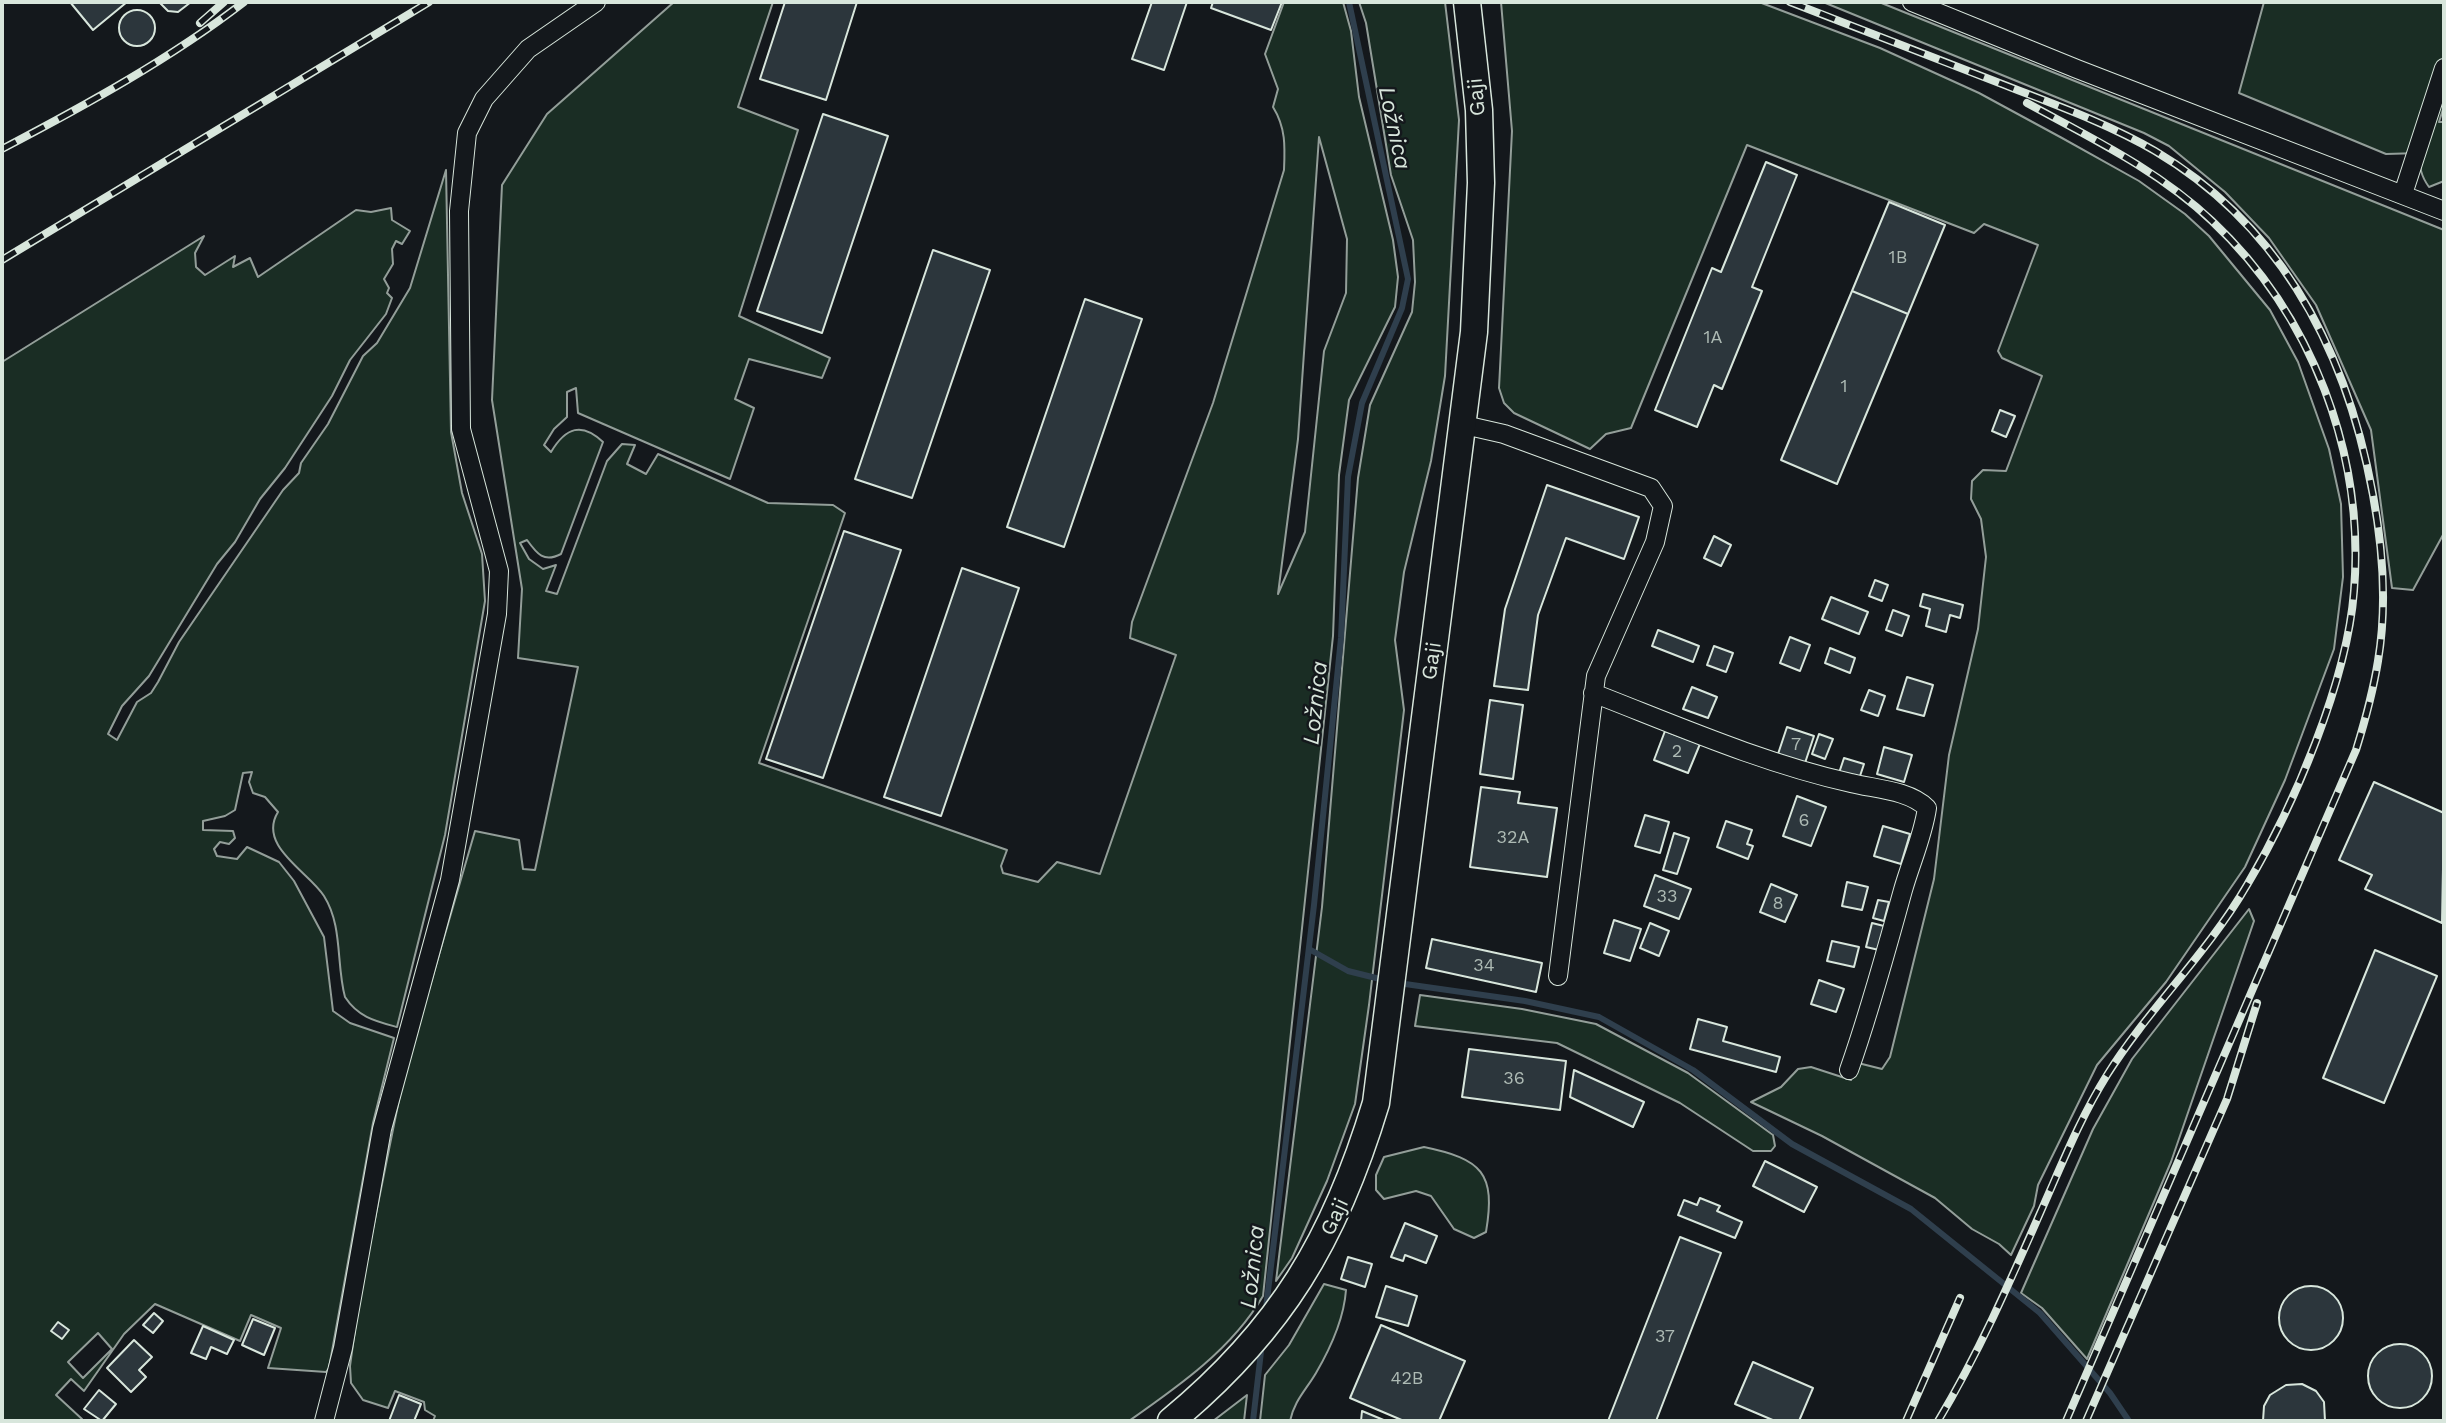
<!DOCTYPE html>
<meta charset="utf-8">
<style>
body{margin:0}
#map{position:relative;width:2446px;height:1423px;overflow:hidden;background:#14181c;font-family:"Work Sans",sans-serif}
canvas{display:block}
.frame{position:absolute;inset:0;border:4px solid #d8e6dc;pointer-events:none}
</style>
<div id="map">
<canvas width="2446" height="1423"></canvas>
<div class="frame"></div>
</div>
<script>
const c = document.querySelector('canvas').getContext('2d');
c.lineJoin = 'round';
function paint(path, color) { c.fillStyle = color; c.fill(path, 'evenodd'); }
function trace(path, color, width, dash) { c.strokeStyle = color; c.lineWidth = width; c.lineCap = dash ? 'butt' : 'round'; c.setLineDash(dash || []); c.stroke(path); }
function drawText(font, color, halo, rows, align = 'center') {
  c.font = font + ' "Work Sans",sans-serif'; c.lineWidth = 5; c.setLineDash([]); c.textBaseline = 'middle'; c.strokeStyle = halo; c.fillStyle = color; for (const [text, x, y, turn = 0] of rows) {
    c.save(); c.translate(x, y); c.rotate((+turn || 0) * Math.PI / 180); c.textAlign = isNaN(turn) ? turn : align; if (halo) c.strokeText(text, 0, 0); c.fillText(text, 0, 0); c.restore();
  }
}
const green = new Path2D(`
 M674,2H773L738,107L798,130L739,316L830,358L822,378L749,359L735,399L754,408L730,479L578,413L576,388L567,392V417L554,429L544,445L551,452C566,427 582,422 603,442L561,554C544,563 537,554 527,540L520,543L529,559L543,569L556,565L546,591L557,594L607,461L622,444L635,445L627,464L646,474L658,454L768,503L833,505L845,513L759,763L1007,850L1001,866L1003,873L1038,882L1057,862L1100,874L1176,655L1130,638L1132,622L1213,403L1284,170C1285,147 1286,128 1273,107L1278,89L1265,54L1284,2H1343L1351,31L1359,97L1393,240L1398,277L1395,307L1349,400L1339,475L1333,636L1263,1296C1232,1349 1179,1386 1129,1421H433L435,1416L425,1410L424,1402L395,1391L388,1408L363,1400L351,1383L350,1366L360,1293L404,1075L475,831L519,840L523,869L535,870L578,667L518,658L522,589L492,400L502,185L547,114ZM1319,137L1347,239L1346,293L1324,351L1305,532L1278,594L1298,439Z
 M1359,2H1445L1459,120L1445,376L1431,461L1404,572L1395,640L1404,710L1369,1005L1355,1104L1327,1181L1292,1258L1276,1281L1322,907L1358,478L1370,405L1412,312L1415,282L1413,240L1391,175L1366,23Z
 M1501,2H1759L1880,48L1979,93L2062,138L2139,181L2185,214L2209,236L2270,310L2298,362L2329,449L2341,504L2343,577L2334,649L2285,780L2245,867L2166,982L2097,1065L2038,1185L2034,1206L2011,1255L1999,1244L1972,1229L1935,1198L1822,1136L1751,1102L1781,1087L1798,1069L1811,1067L1851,1080L1858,1063L1882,1069L1890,1057L1934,879L1949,755L1978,629L1986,557L1981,519L1971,499L1972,481L1983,470L2006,471L2042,376L2002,358L1998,351L2038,245L1984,224L1974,233L1747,145L1631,428L1606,434L1590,449L1514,413L1504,403L1499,388L1512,131Z
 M1823,2H1879L2444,230V533L2413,590L2392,588L2371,430L2316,305L2269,238L2225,192L2169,146L2144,133Z
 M2264,2H2444V106L2439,122H2444V181L2429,187C2421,176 2419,167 2420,153L2386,154L2239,93Z
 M446,170L451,432L462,493L482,554L485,601L445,835L397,1027C375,1021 358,1017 345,997C336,964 343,926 324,896C309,872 257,846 278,812L265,797L253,793L249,782L252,772L243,773L235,810L225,816L203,821V830L233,831L235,838L229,844L220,842L214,849L217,856L237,859L247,847L279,862L294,881L324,937L333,1011L350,1023L394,1038L373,1123L329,1368L326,1372L268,1368L281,1328L251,1315L240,1341L155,1304L124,1334L84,1391L71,1379L56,1395L82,1419L81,1421H2V362L204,236L195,253L196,267L205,275L235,256L233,267L250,258L258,277L356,210L371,212L391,208L392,220L410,231L402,244L396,241L392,249L393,264L384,279L389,288L387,293L392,298L386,314L350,360L332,396L285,468L260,499L235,542L217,564L149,676L122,706L108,734L117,740L137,702L151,693L158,682L179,642L283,490L299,473L301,463L328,424L363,356L377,343L410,288ZM98,1333L112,1349L83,1378L68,1362Z
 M2249,909L2254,921L2171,1162L2087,1359L2042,1308L2021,1293L2093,1129L2132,1059Z
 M1420,995L1522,1009L1596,1024L1688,1073L1773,1135L1775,1146L1771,1151H1753L1680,1103L1557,1043L1415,1026Z
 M1424,1147C1482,1159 1496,1173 1486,1232L1474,1238L1454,1229L1431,1196L1416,1191L1384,1199L1376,1190V1175L1384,1157Z
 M1324,1284L1346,1290C1344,1318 1330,1349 1316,1373C1306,1390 1294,1401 1290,1421H1260L1265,1375L1289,1345Z
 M1247,1395L1244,1421H1213Z`);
paint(green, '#1a2d24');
trace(green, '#939e99', 2);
trace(new Path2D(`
 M1309,949L1348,971L1384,980
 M1398,983L1525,1001L1599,1017L1693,1070L1792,1144L1911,1209L2040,1313L2110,1393L2129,1421
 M1266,1308L1314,905L1341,638L1348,477L1362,403L1402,308L1408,279L1349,2
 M1253,1421L1262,1343`), '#2f3f4d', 6);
const building = new Path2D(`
 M70,2H127L93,30Z
 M159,2H191L178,12L168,11Z
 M785,2H857L826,100L760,79Z
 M1152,2H1187L1164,70L1132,59Z
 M1213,2H1282L1271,30L1211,8Z
 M119 28a18 18 0 1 1 36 0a18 18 0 1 1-36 0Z
 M823,114L888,136L822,333L757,311Z
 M1766,162L1797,175L1752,287L1762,291L1722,389L1714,385L1697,427L1655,410L1712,268L1721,272Z
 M1889,202L1945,225L1908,314L1852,291Z
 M933,250L990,270L912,498L855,479Z
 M1852,291L1908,314L1837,484L1781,460Z
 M1085,299L1142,319L1064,547L1007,527Z
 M2000,410L2015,416L2006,437L1992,431Z
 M1547,485L1639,517L1624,559L1566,538L1538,615L1528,690L1494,686L1505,609Z
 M844,531L901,550L823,778L766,759Z
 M1714,536L1731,545L1721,566L1704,558Z
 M962,568L1019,588L941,816L884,797Z
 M1875,580L1888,585L1882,601L1869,596Z
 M1923,594L1963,605L1960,618L1950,615L1946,632L1926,626L1930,609L1920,606Z
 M1831,597L1868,612L1859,634L1822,619Z
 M1893,610L1909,616L1902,636L1886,630Z
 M1658,630L1699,646L1693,662L1652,646Z
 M1790,637L1810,645L1800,671L1780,663Z
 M1714,646L1733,653L1726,672L1707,665Z
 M1830,648L1855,658L1850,673L1825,663Z
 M1907,677L1933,685L1924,716L1897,709Z
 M1692,687L1717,697L1708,718L1683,709Z
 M1869,690L1885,696L1878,716L1861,710Z
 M1490,700L1523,705L1513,779L1480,774Z
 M1787,727L1814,736L1805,763L1778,754Z
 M1665,731L1700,744L1688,773L1654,760Z
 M1819,734L1833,739L1825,759L1812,754Z
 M1884,747L1912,755L1904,782L1877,774Z
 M1844,758L1864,764L1859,779L1839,773Z
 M2374,782L2444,813L2442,923L2365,889L2372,875L2339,860Z
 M1481,787L1520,792L1518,803L1557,808L1547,877L1470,867Z
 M1797,796L1826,807L1811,846L1783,836Z
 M1645,815L1669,822L1660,853L1635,846Z
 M1726,821L1752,830L1747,844L1753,846L1748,859L1717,847Z
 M1883,826L1910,834L1901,864L1874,856Z
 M1674,833L1689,838L1677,874L1663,870Z
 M1655,875L1691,889L1679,919L1644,906Z
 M1847,882L1868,887L1862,910L1842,906Z
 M1771,884L1797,895L1785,922L1760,912Z
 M1878,900L1889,902L1884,921L1873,918Z
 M1614,920L1641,929L1630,961L1604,953Z
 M1650,923L1669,931L1659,956L1640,948Z
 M1872,923L1884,926L1879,950L1866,947Z
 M1432,939L1542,963L1536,992L1426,968Z
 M1832,941L1859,947L1854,967L1827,961Z
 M2375,950L2437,976L2384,1103L2323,1078Z
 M1819,980L1844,989L1836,1012L1811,1004Z
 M1698,1019L1727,1027L1723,1041L1780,1057L1776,1072L1690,1049Z
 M1469,1049L1566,1061L1560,1110L1462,1097Z
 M1574,1070L1644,1102L1633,1127L1570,1097Z
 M1765,1161L1817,1187L1804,1212L1753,1186Z
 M1700,1198L1720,1206L1717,1211L1742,1222L1735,1238L1678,1215L1684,1200L1697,1205Z
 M1405,1223L1437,1236L1426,1263L1405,1255L1403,1261L1391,1257Z
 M1680,1237L1721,1253L1656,1421H1608Z
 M1348,1257L1372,1264L1365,1287L1341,1279Z
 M1386,1286L1417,1296L1408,1326L1376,1317Z
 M2279 1318a32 32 0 1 1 64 0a32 32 0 1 1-64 0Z
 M154,1313L163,1321L153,1333L143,1325Z
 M253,1319L275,1328L264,1355L242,1345Z
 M58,1322L69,1330L62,1339L51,1331Z
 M1381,1325L1465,1361L1439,1421H1404L1350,1398Z
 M203,1326L234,1340L227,1354L211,1347L206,1359L191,1353Z
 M134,1340L152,1357L139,1370L146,1377L131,1392L107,1368Z
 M2368 1376a32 32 0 1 1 64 0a32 32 0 1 1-64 0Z
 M1753,1362L1813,1388L1799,1421H1775L1735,1404Z
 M2302,1384L2316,1391L2324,1402L2325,1421H2263L2264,1406L2270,1395L2286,1385Z
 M99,1390L116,1404L102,1421L84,1409Z
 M399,1395L421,1404L414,1421H389Z
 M1362,1411L1386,1421H1361Z`);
paint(building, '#2c363c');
trace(building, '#d8e6dc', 2);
const street = new Path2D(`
 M1912,2L2077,69L2444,211
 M2403,194L2444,68
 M1460,424L1504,434L1651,488L1663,506L1655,542L1596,676L1558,976
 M1593,693C1678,726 1762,763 1851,783C1875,789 1909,790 1927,808C1923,836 1911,862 1903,890C1886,951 1870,1011 1849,1070
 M324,1421L343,1348L382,1129L450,880L497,614L499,571L461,429L459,211L467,133L484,99L528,49L596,2`);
const secondary = new Path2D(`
 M1171,1421C1281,1330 1335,1239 1376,1103L1474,332L1481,183L1479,110L1467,2`);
trace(street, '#d8e6dc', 20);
trace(secondary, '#d8e6dc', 29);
trace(street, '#14181c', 18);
trace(secondary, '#14181c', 26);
const rail = new Path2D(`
 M1790,2C1861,29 1931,57 2002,84C2053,104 2107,123 2155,151C2283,227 2347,353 2373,495C2383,549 2387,607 2378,661C2373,692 2365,721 2356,750L2066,1421
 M200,23L224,2
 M2,149C84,106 170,59 244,2
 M2,260L429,2
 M1906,1421L1960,1298
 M1938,1421C1980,1351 2012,1277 2045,1202C2064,1159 2082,1115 2107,1075C2149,1008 2207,954 2247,885C2294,806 2347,682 2354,591C2365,454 2312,315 2212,221C2158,170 2091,138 2027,103
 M2086,1421L2227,1099L2257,1003`);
trace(rail, '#d8e6dc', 8);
trace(rail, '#14181c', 5, [16]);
drawText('18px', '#adbab4', null, [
 ["1B",1898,258],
 ["1A",1713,338],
 ["1",1844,387],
 ["7",1796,745],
 ["2",1677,752],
 ["6",1804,821],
 ["32A",1513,838],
 ["33",1667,897],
 ["8",1778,904],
 ["34",1484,966],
 ["36",1514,1079],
 ["37",1665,1337],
 ["42B",1407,1379]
]);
drawText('21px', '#d8e6dc', '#14181c', [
 ["Gaji",1477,97,-95],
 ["Gaji",1432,661,-82],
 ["Gaji",1335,1217,-65]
]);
drawText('italic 23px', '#d8e6dc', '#14181c', [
 ["Ložnica",1394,128,78],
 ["Ložnica",1316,703,-84],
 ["Ložnica",1253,1267,-84]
]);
</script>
